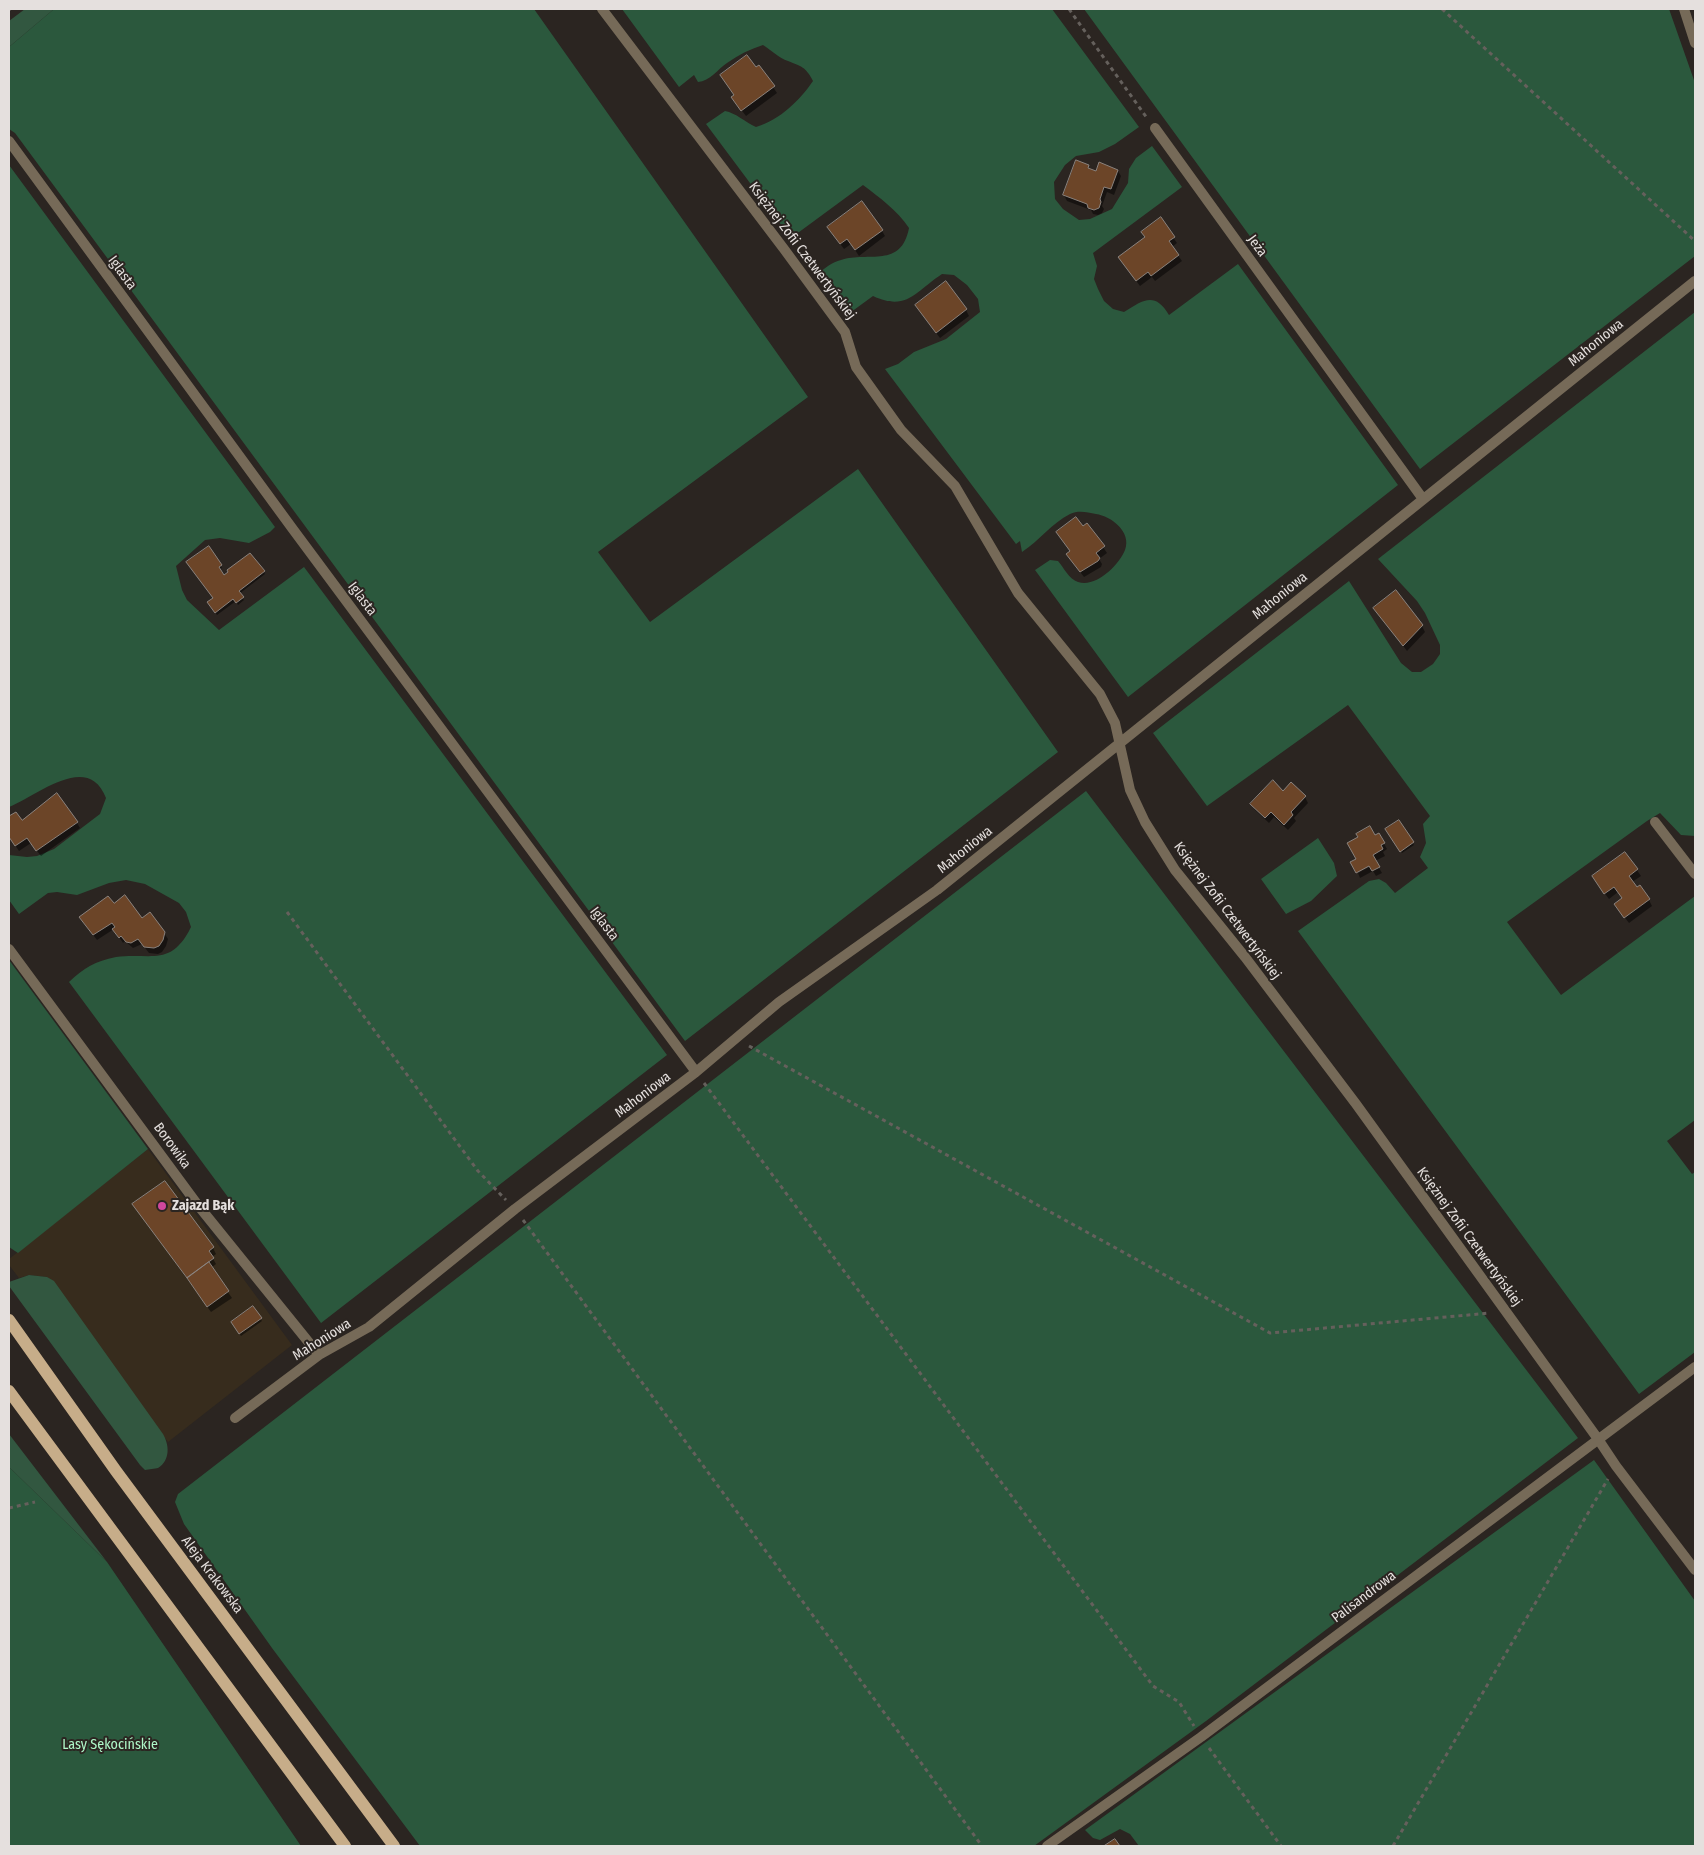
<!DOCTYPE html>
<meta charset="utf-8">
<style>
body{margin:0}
#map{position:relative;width:1704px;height:1855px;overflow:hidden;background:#2b2521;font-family:"Fira Sans Condensed",sans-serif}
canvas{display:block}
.frame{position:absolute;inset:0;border:10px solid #e5e0de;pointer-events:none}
</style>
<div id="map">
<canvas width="1704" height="1855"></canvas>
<div class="frame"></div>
</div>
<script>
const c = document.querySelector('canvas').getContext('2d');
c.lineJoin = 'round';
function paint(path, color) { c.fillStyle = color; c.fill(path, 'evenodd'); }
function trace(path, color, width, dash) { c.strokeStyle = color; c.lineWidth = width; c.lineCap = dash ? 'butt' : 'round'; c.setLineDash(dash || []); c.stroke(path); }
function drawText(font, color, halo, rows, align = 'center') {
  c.font = font + ' "Fira Sans Condensed",sans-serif'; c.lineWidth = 4; c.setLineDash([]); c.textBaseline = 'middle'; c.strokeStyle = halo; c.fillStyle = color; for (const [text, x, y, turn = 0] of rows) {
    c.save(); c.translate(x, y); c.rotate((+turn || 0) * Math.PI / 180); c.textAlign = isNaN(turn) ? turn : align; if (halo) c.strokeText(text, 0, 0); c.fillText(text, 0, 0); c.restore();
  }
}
paint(new Path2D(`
 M148,1149L292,1345L168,1442L47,1277L29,1275L19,1278L9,1265V1259Z`), '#372c1d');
paint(new Path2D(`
 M25,9H54L9,47V21Z
 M29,1275L47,1277L54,1281L163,1434C169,1444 171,1460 158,1468C155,1469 149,1469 145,1470L140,1465L9,1286V1282Z
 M9,1434L107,1562L9,1467Z`), '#325740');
paint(new Path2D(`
 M54,9H534L808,397L598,552L650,622L858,469L1058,752L685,1041L15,133L9,129V47Z
 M622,9H1052L1139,127L1115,144L1099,152L1076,156L1065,165L1054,182L1055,199L1063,209L1079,220L1090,219L1112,209L1128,183L1129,169L1136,158L1152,146L1182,187L1093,253L1097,266L1094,279L1098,289L1104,301L1113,309L1124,312C1143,300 1155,291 1169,315L1238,264L1398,485L1128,697L1035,570L1050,560L1058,561C1064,568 1069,579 1078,582C1096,588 1119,565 1125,550C1132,532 1111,516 1096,514C1087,512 1078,510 1070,514C1052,523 1039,541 1022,552L1020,541L1016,544L885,369L898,364L914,352L946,339L980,312L978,299L967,285L954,275L942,274C916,291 907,312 873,296L847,315L818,274C825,268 832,262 841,260C869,251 901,269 909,228C897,210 880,198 863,185L791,238L706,124L725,111C736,113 745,122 756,127C780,120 800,100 813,81C805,66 802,67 788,61C779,58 771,50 763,45C750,49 738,55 727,63C718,69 710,81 698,82L694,75L679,87Z
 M1084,9H1669L1695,83V256L1420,469Z
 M9,165L275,527L270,532L249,543L220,538L205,540L176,566L182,590L187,600L219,630L304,567L667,1055L321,1323L69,982C84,968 95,961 116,957C150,952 171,968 191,927L186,912L179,903L145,884L126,880L109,883L77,895L57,892L48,893L19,914L9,900V855L27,857L37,856L54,849L100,814L106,798C88,751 37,796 9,807Z
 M1695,312V836L1681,835L1660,813L1647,821L1507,922L1561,995L1695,896V1120L1667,1141L1692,1174L1695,1172V1352L1639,1394L1298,931L1369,881L1379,879L1386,883L1395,893L1428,868L1420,857L1426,843L1423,824L1430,816L1348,705L1207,806L1153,733L1349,581L1401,663L1412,672H1421L1433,664L1440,654V645L1425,613L1417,601L1378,559Z
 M1086,791L1578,1438L1206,1721L1034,1846H420L272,1648L184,1524L175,1502L178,1494Z
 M1318,838L1334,863L1337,876L1311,901L1286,914L1261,879Z
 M9,960L148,1149L18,1253L9,1247Z
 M1594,1460L1695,1601V1846H1139L1130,1834L1120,1829L1100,1840L1093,1838L1085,1830Z
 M9,1467L107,1562L301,1846H9Z`), '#2b583d');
paint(new Path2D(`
 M759,66L777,93L746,116L736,103L756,69Z
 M1088,166L1091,171L1096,173L1118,171L1121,176L1114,195L1107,192L1102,206L1104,209L1102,213L1098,215L1093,214L1091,210L1067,201L1064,195Z
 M1160,219L1177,243L1172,247L1182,261L1155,281L1152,277L1140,286L1123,263Z
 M882,231L885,236L859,256L851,244L844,249L832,233Z
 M916,306L966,310L969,316L940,338Z
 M1083,528L1103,547L1107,553L1099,559L1102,564L1101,567L1084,577L1071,560V552Z
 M208,547L222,568L219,570L224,577L264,572L265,574L239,594L244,600L238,605L236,601L217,615L210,605L215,598Z
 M1375,608L1422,626L1425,632L1407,651Z
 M1291,784L1305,797L1308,803L1294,818L1296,821L1288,830L1274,817L1269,823L1255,810L1251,804L1284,792Z
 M15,813L22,822L77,823L80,828L41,856L31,843L19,851L9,836V818Z
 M1399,822L1414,845L1402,853L1387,829Z
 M1379,835L1387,849L1383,852L1385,856L1375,861L1382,873L1376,876L1373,871L1360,878L1358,873L1375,864L1358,859L1375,837Z
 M1625,853L1641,876L1632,882L1649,900L1652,906L1629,923L1619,910L1623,899L1618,892L1609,899L1597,883Z
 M114,905L164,933L168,939L166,946L162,952L158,954L149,953L142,944L133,948L125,941L123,943L114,929L97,940L84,923Z
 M137,1210L213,1248L216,1254L212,1257L216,1264L211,1268L232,1298L211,1312Z
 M253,1307L262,1321L241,1336L232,1323Z`), '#0007');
const building = new Path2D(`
 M747,55L756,67L759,65L775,86L741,111L731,97L734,95L720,75Z
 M1076,160L1089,165L1088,168L1096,171L1099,162L1118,170L1111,189L1104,187L1100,199L1101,202L1099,208L1094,210L1088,208L1087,204L1063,195Z
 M862,201L883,230L855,250L847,239L840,244L827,227Z
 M1161,217L1175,237L1169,241L1179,255L1151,276L1148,272L1136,281L1118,257L1145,237L1141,232Z
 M946,281L967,309L936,333L915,305Z
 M1076,517L1083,526L1087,523L1105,546L1096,553L1100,558L1098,561L1080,572L1066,554L1070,551L1056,532Z
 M209,546L222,565L219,567L224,575L228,572L227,570L250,553L265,571L239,591L244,597L236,603L233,599L215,613L207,602L213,598L186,562Z
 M1396,590L1423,625L1403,646L1373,608Z
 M1273,780L1283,791L1291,782L1306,796L1291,812L1293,815L1284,825L1271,812L1265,818L1250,804Z
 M57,793L78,822L36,851L27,838L15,846L9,837V816L16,812L22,820Z
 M1399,820L1414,842L1400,852L1385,829Z
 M1370,826L1375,835L1379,833L1385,843L1381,845L1383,849L1373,855L1380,867L1372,871L1369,866L1356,873L1350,862L1356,859L1347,843L1358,837L1356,834Z
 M1625,852L1638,869L1629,876L1637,887L1640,885L1650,899L1624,918L1614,904L1622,898L1614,887L1604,894L1592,876Z
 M125,895L142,918L150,912L165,932L163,940L159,946L154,948L144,947L138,939L131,943L126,942L121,936L119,938L112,929L115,927L112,923L93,935L79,917L108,896L114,903Z
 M165,1181L214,1247L209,1251L214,1258L187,1278L132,1204Z
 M209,1262L229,1291L207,1307L187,1278Z
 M253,1306L262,1318L239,1334L231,1322Z
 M1115,1839L1120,1846H1104Z`);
paint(building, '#6c4528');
trace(building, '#8a827d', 1);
trace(new Path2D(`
 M1069,9L1147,118
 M1442,9L1695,241
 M9,10L10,9
 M287,912L478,1171L506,1200
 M749,1046L1270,1333L1490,1313
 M704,1083L1153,1686L1179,1702L1194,1726
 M523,1220L982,1846
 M9,1508L35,1502
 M1209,1748L1281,1846
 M1393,1846L1608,1479`), '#65605c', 3, [4, 4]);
trace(new Path2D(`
 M1655,822L1695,874`), '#766a58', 10);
trace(new Path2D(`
 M602,9L784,249L845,332L856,367L901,430L955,486L1018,593L1100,694L1115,723L1130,790L1145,822L1175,870L1245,957L1356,1104L1598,1439L1616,1466L1695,1570
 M1684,9L1695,43
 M1155,128L1423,499
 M9,141L292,528L696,1072
 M9,949L197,1204L319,1355
 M235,1418L319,1355L369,1327L515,1209L696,1072L779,1002L937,890L1695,281
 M1047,1846L1201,1737L1695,1367`), '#766a58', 10);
trace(new Path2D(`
 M9,1320L116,1471L394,1846
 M9,1391L345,1846`), '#c7ad89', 12);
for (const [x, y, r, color] of [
 [162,1206,5,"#d1479c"]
]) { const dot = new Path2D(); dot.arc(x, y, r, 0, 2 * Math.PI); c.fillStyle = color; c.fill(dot); trace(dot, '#2b2521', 2); }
drawText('14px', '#e5e0de', '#2b2521', [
 ["Jeża",1257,246,54],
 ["Księżnej Zofii Czetwertyńskiej",802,251,53],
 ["Iglasta",122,273,54],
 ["Mahoniowa",1596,343,-39],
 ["Mahoniowa",1280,596,-39],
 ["Iglasta",362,599,53],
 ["Mahoniowa",965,850,-39],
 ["Księżnej Zofii Czetwertyńskiej",1227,911,53],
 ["Iglasta",604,924,53],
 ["Mahoniowa",643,1095,-37],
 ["Borowika",172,1146,54],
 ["Księżnej Zofii Czetwertyńskiej",1469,1237,54],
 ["Mahoniowa",322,1340,-32],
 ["Aleja Krakowska",212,1575,53],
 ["Palisandrowa",1364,1597,-37]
]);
drawText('bold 14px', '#e5e0de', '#2b2521', [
 ["Zajazd Bąk",172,1206]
], 'left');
drawText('14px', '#aef7c8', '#2b2521', [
 ["Lasy Sękocińskie",110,1745]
]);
</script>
